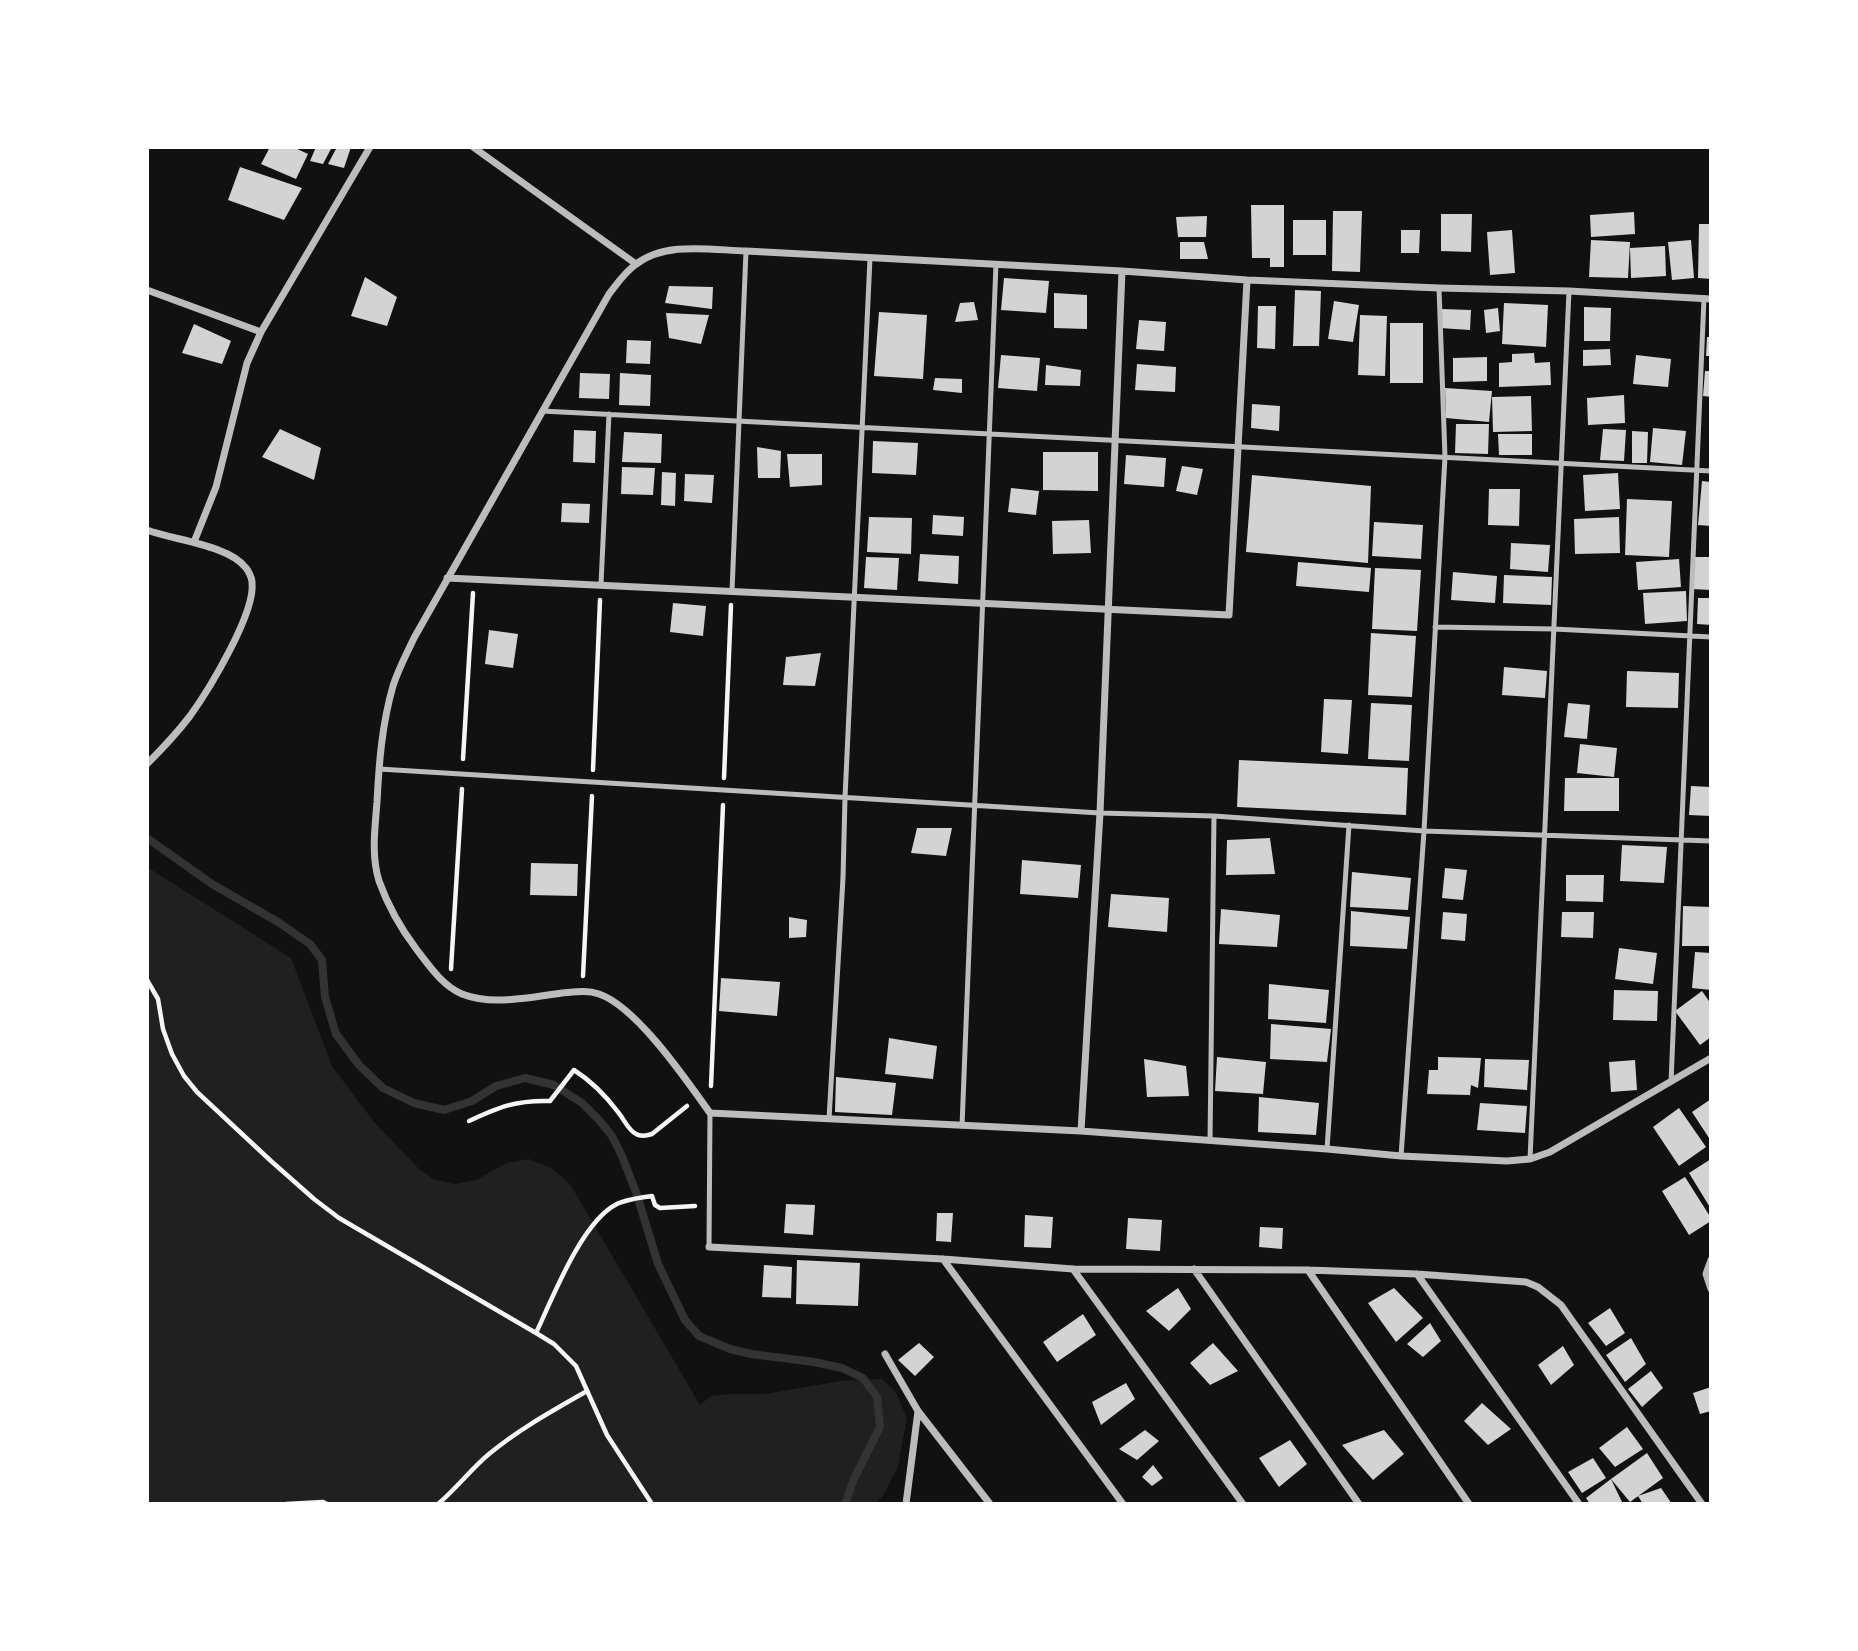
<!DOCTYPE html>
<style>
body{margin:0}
#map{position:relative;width:1858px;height:1651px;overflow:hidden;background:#111;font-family:Bitter,serif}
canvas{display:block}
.frame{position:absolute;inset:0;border:149px solid #fff;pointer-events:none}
</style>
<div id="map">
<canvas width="1858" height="1651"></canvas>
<div class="frame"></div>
</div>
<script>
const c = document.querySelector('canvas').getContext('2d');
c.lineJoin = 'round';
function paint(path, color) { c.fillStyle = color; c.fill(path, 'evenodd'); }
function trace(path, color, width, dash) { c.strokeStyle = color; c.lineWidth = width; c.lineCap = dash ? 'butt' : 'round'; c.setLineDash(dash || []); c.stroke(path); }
paint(new Path2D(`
 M147,867L291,958L332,1066L374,1122L418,1168L433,1179L455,1184L476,1180L507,1163L529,1159L551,1168L570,1184L700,1405L711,1396L731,1394H765L841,1381L882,1379L895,1391L907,1418L898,1466L884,1494L875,1504H147Z`), '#202020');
trace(new Path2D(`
 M147,838L212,884L278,922L310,944L322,960L325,997L336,1034L359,1065L383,1088L414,1103L444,1110L472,1101L496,1086L525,1078L554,1085L582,1103L599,1120L612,1136L622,1156L637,1195L658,1264L685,1320L699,1336L730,1349L751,1354L814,1362L842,1368L863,1378L877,1397L880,1427L854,1479L845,1504`), '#333', 8);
paint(new Path2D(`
 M270,147H293L308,154L296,179L261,164Z
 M316,147H332L323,164L310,161Z
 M337,147H351L344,168L328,164Z
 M240,167L302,188L284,220L228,200Z
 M1251,205H1284V267H1270V258H1252Z
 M1333,211H1362L1360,272L1332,271Z
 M1634,212L1635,234L1591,237L1590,215Z
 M1441,214H1472L1471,252L1441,251Z
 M1207,216L1206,237H1178L1176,217Z
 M1293,220H1326V255H1293Z
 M1699,224H1711V279L1698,278Z
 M1401,230H1420L1419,253H1401Z
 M1512,230L1515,273L1490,275L1487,232Z
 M1591,240L1630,242L1628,278L1589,277Z
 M1691,240L1694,278L1672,280L1668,242Z
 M1180,242H1204L1208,259H1180Z
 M1665,246L1666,276L1631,278L1630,248Z
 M365,277L397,297L387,326L351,316Z
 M1004,278L1049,281L1046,313L1001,310Z
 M669,286L713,287L712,309L665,303Z
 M1295,290L1321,291L1319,346H1293Z
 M1054,293L1087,295V329L1054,328Z
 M1334,301L1359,305L1353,342L1328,339Z
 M974,302L978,320L955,322L960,303Z
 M1504,303L1548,305L1546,347L1502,344Z
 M1258,306H1276L1275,349L1257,348Z
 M1584,307L1611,308L1610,341H1584Z
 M1498,308L1500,331L1486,333L1484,310Z
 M1441,309L1471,310L1470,330L1440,328Z
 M879,312L927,315L923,379L874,376Z
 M666,313L709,315L701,344L669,338Z
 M1360,315L1387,316L1385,376L1358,375Z
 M1139,320L1166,322L1164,351L1136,349Z
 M1390,323H1423V383H1390Z
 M194,324L231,341L222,364L182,353Z
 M1707,337H1711V356H1706Z
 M627,340L651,341L650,364L626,363Z
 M1610,349L1611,365L1583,366V350Z
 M1534,353L1535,363L1550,362L1551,385L1499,387V363L1512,362V354Z
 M1001,355L1040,358L1037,391L998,388Z
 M1636,355L1671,359L1668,387L1633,384Z
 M1487,357V381L1453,382V358Z
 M1137,364L1176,367L1175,392L1135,390Z
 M1046,365L1081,370L1080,386L1045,385Z
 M1705,371H1711V397L1703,396Z
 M580,373L610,374L609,399L579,398Z
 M620,373L651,375L650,406L619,405Z
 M935,378L962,379V393L933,390Z
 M1445,388L1492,391L1489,422L1446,418Z
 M1624,395L1625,423L1588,425L1587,398Z
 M1531,396L1532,431L1493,432L1492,397Z
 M1252,404L1280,406L1279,431L1251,428Z
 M1456,424H1489L1488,454L1455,453Z
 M1653,428L1686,431L1682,465L1650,462Z
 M280,429L321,448L314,480L262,457Z
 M1603,429L1626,430L1624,461L1600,460Z
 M574,430L596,431L595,463L573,462Z
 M1632,431L1648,432L1647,463H1632Z
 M624,432L662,434L661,463L622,462Z
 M1498,434H1532V455H1499Z
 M873,441L918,443L916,475L872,473Z
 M757,447L781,451L780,478H758Z
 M1043,452H1098V491L1043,490Z
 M787,454H822V485L790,487Z
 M1126,455L1166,458L1164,487L1124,484Z
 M1182,466L1203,469L1197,495L1176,491Z
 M622,467L655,468L653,495L621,494Z
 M662,472L676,473L675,506L661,505Z
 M1618,473L1620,509L1585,511L1583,475Z
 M685,474L714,475L712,503L684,501Z
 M1252,475L1371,486L1368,563L1246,552Z
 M1702,481L1711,482V526L1698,525Z
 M1011,488L1039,491L1036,515L1008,512Z
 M1489,489H1520L1519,526L1488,525Z
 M1627,499L1672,501L1669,557L1625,555Z
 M562,503L590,504L589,523L561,522Z
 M933,515L964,517L963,536L932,534Z
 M869,517L912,518L911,554L867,552Z
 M1619,517L1620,553L1575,554L1574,519Z
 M1089,520L1091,553L1053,554L1052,521Z
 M1374,522L1423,525L1421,559L1372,556Z
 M1511,543L1550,545L1548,572L1510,569Z
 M920,554L959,556L958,584L918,581Z
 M866,557L899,558L897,590L864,588Z
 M1693,557H1711V590L1692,589Z
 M1679,559L1681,587L1638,590L1636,562Z
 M1298,562L1371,568L1369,592L1296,586Z
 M1375,568L1421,570L1417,631L1372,629Z
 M1453,572L1497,576L1495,603L1451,600Z
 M1504,575L1552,577L1551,605L1503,603Z
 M1686,591L1687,621L1645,624L1643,593Z
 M1698,598H1711V625L1697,624Z
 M673,603L706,606L703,636L670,632Z
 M489,630L518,634L513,668L485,664Z
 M1371,633L1416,636L1412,697L1368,695Z
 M821,653L815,686L783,685L786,657Z
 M1504,667L1547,671L1545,698L1502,695Z
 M1627,671L1679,673L1678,708L1626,707Z
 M1324,699L1352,700L1348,754L1321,752Z
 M1371,703L1412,705L1409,761L1368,759Z
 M1568,703L1590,705L1587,739L1564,737Z
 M1580,744L1617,748L1614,777L1577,773Z
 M1239,760L1408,768L1406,815L1237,807Z
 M1565,778H1619V811H1564Z
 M1691,786L1711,787V816L1689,815Z
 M917,828H952L946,856L911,853Z
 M1270,838L1275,874L1226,875L1227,840Z
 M1622,845L1667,847L1664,883L1620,881Z
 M1022,860L1081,865L1078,898L1020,894Z
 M531,863L578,864L577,896L530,895Z
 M1445,868L1467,870L1463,900L1442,898Z
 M1352,872L1411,878L1408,910L1350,907Z
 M1566,875H1604L1603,902L1566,901Z
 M1111,894L1169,898L1167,932L1108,927Z
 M1683,906L1711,907V946H1682Z
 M1221,909L1280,915L1277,947L1219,944Z
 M1351,911L1410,917L1407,949L1350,946Z
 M1443,912L1467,914L1465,941L1441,939Z
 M1562,912H1594L1593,938L1561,937Z
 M789,917L807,920L806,937L789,938Z
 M1619,948L1657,953L1653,984L1615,979Z
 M1695,952L1711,953V990L1692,988Z
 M721,978L780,982L777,1016L719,1011Z
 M1269,984L1329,990L1326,1023L1268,1019Z
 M1614,990L1658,991L1657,1021L1613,1020Z
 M1702,991L1711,1004V1037L1700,1045L1675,1011Z
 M1271,1024L1331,1029L1327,1062L1270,1059Z
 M889,1038L937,1046L933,1079L885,1074Z
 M1217,1057L1266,1062L1263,1094L1215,1091Z
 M1438,1057L1481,1058L1478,1088L1471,1085L1470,1095L1427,1094L1429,1070H1438Z
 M1144,1059L1186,1066L1189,1096L1147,1097Z
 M1485,1059L1529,1060L1527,1090L1484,1087Z
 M1635,1060L1637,1090L1611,1092L1609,1062Z
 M836,1077L896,1083L892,1115L835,1112Z
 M1259,1097L1319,1103L1316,1135L1258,1132Z
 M1711,1099V1141L1692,1112Z
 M1480,1103L1527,1106L1525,1133L1477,1130Z
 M1679,1108L1706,1147L1679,1166L1653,1127Z
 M1711,1159V1209L1689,1173Z
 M1685,1177L1711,1218V1221L1689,1235L1662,1191Z
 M786,1204L815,1205L813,1235L784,1233Z
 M937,1213H953L951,1242L936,1241Z
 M1025,1215L1053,1217L1051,1248L1024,1247Z
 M1128,1218L1162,1220L1160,1251L1126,1249Z
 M1260,1227L1283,1228L1282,1249L1259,1247Z
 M797,1260L860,1263L858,1306L796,1304Z
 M764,1265L792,1267L791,1298L762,1297Z
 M1178,1288L1191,1309L1169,1331L1146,1311Z
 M1394,1288L1423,1318L1396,1342L1368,1303Z
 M1610,1308L1625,1333L1606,1346L1588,1323Z
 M1083,1314L1096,1335L1057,1362L1043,1342Z
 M1430,1323L1441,1341L1423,1357L1407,1344Z
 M1631,1338L1646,1364L1625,1382L1606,1355Z
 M919,1343L934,1357L915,1376L898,1360Z
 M1213,1343L1238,1371L1210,1385L1190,1363Z
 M1563,1346L1574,1365L1551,1385L1538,1365Z
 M1651,1371L1663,1388L1642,1407L1628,1389Z
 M1126,1383L1135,1399L1101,1425L1092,1402Z
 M1711,1387V1411L1700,1414L1693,1393Z
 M1482,1403L1511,1429L1488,1445L1464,1421Z
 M1627,1427L1643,1449L1615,1467L1599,1448Z
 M1145,1430L1159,1441L1137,1460L1119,1449Z
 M1384,1430L1404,1454L1373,1480L1342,1445Z
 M1290,1440L1307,1464L1279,1487L1259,1458Z
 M1647,1453L1663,1478L1630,1502L1611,1479L1623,1504H1590L1586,1498L1611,1479Z
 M1593,1458L1606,1478L1582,1493L1568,1472Z
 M1153,1465L1163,1478L1152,1486L1142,1477Z
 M1661,1488L1672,1504H1643L1638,1496Z`), '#d3d3d3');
trace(new Path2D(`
 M463,759L473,593
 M593,770L600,600
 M724,778L731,605
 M451,969L462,789
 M583,976L592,796
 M147,980L158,999L163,1029L172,1054L184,1076L197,1092L271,1161L314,1199L339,1218L536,1333L554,1344L576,1366L607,1435L652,1504
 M711,1086L723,805
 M469,1121C499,1107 516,1100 550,1101L574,1070C591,1081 606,1096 618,1112C624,1119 628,1130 636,1134C641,1137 646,1136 652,1134L687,1106
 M536,1333C553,1297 581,1224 615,1205C626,1199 640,1198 652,1196L655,1205L660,1208L695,1206
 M286,1504L323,1502L327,1504
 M438,1504C456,1489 471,1469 489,1454C519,1429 554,1410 587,1391`), '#f5f5f5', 4.5);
trace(new Path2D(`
 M542,411L1711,471
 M601,584L609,414
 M732,591L746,251
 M1435,627L1554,629L1711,637
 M379,769L1100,813L1214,816L1424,831L1711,841
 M1671,1082L1704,298
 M829,1119L843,878L845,798L870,258
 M962,1126L996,264
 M1210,1141L1214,816
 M1327,1149L1349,825
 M1401,1156L1424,831L1445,457L1439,288
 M1530,1159L1569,291
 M709,1247L710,1113`), '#bcbcbc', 5);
trace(new Path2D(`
 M473,147L636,264
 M147,290L261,332
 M1711,299L1569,291L1439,288L1247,280L1122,271L746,251C711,250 665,241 635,265C624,273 617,284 609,294L414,638C407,653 398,670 393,686C382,724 379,763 377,802C375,828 371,855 379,881C388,906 401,929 417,950C430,967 443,986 462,994C492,1006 531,997 562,993C575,992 587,990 599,994C637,1007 687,1081 710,1113L1081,1131L1327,1149L1401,1156L1507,1161L1530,1159L1550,1152L1711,1058
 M147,530C173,540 229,545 246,568C248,570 252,578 252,582C256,613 208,691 190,716C177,733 162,749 147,764
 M194,542L216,487L247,363L261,332L370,147
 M447,578L1229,615L1247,280
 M1081,1131L1100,813L1122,271
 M709,1247L943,1259L1073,1269L1308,1270L1417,1274L1526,1282L1538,1287L1561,1305L1702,1504
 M943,1259L1123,1504
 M1711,1260L1706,1274L1711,1289
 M1073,1269L1243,1504
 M1194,1269L1359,1504
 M1308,1270L1469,1504
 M1417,1274L1579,1504
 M885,1354L918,1411L990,1504
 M906,1504L918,1411`), '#bcbcbc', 7);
</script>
